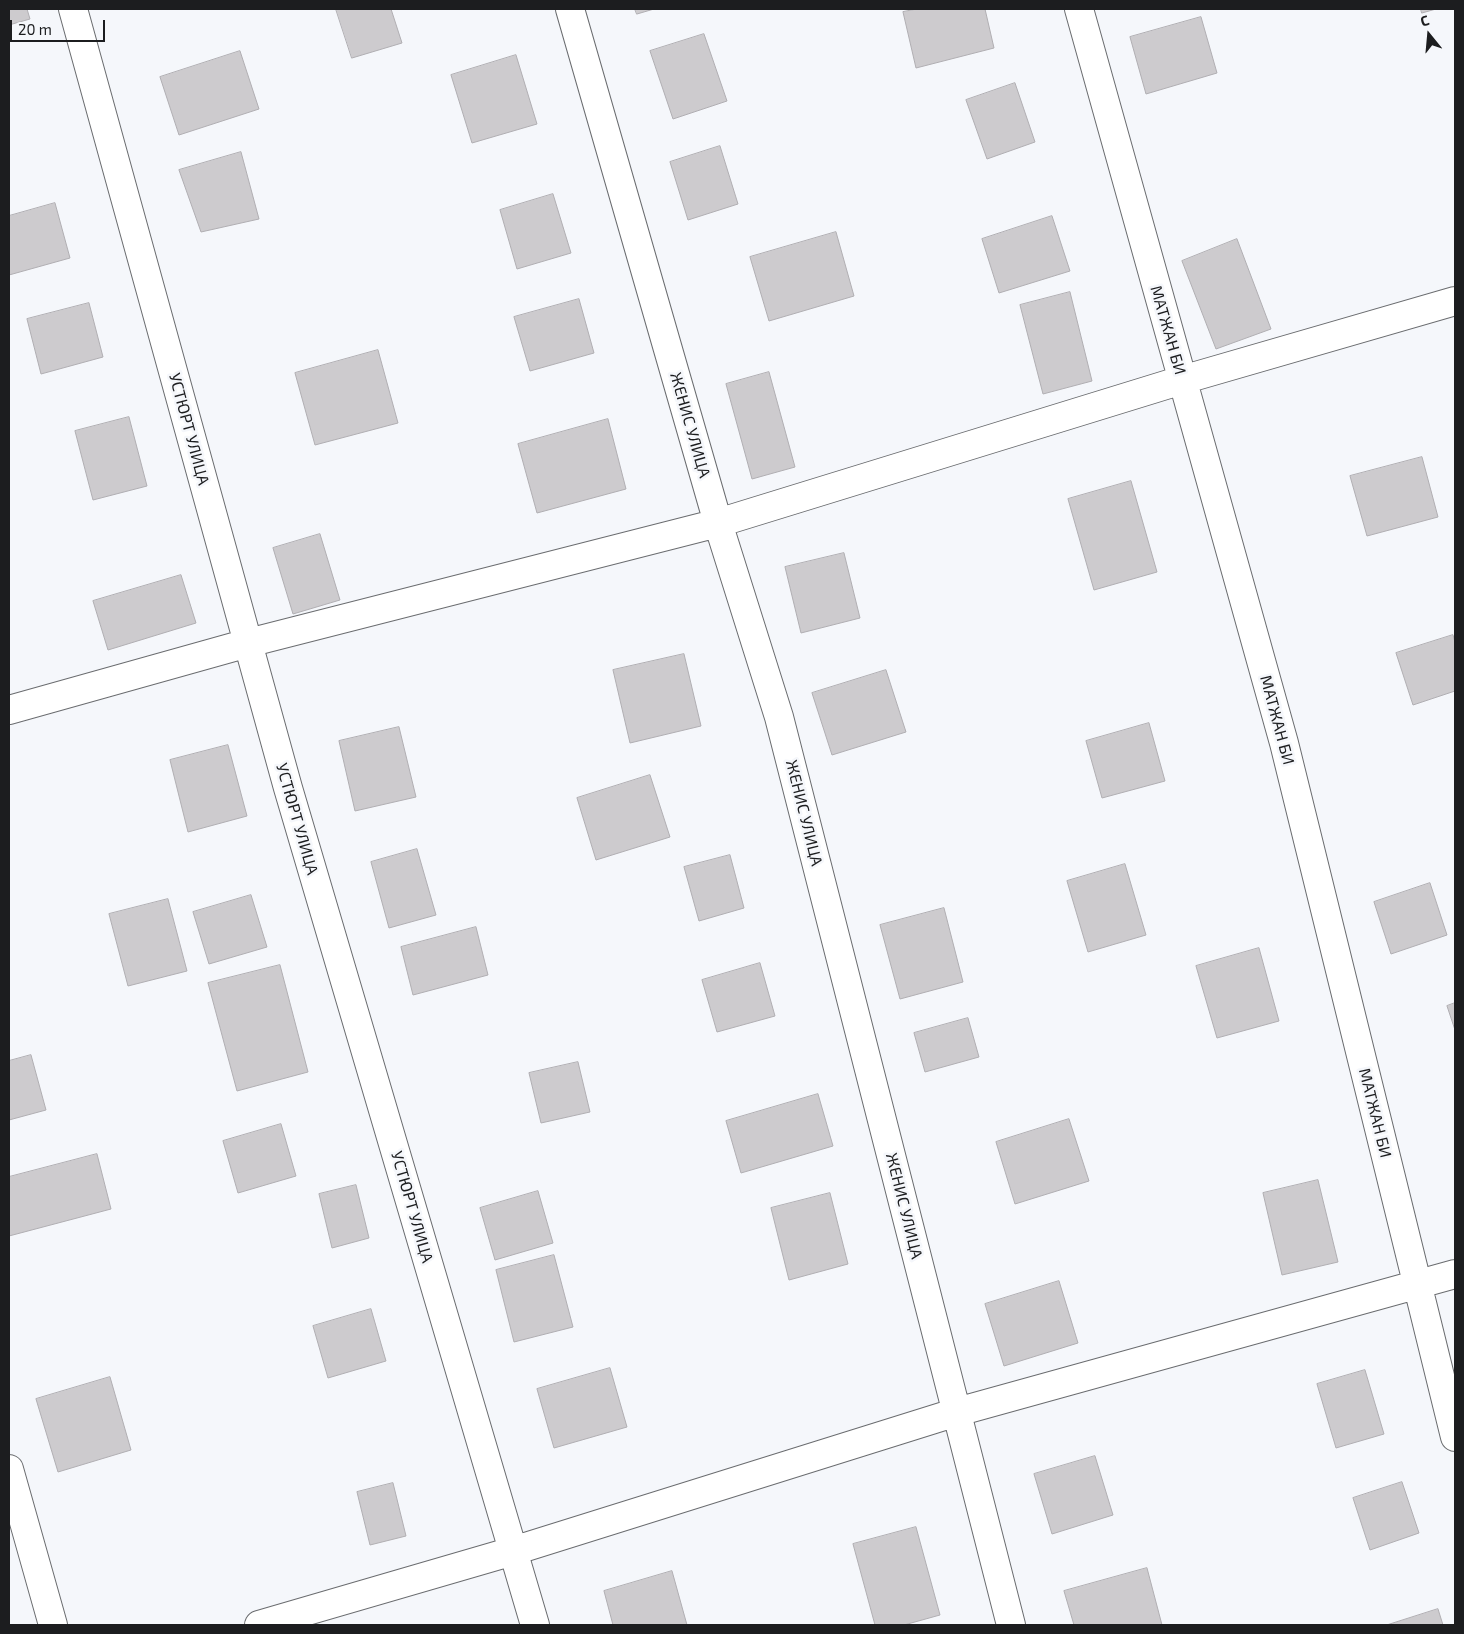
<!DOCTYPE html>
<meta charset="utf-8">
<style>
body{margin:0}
#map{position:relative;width:1464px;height:1634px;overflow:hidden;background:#f5f7fb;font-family:"Exo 2",sans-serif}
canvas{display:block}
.frame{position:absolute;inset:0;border:10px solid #1c1d1f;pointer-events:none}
.north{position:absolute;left:1404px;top:10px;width:50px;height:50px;-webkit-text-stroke:4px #f5f7fb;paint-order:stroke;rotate:343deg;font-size:14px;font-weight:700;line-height:20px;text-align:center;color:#1c1d1f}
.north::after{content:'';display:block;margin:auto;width:18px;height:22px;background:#1c1d1f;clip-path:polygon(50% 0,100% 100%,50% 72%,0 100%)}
.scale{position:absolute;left:10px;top:20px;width:95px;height:22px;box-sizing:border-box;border:2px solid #1c1d1f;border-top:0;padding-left:6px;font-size:15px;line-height:18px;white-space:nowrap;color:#1c1d1f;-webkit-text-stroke:4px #f5f7fb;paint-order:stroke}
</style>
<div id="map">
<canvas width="1464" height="1634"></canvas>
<div class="frame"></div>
<div class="north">С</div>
<div class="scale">20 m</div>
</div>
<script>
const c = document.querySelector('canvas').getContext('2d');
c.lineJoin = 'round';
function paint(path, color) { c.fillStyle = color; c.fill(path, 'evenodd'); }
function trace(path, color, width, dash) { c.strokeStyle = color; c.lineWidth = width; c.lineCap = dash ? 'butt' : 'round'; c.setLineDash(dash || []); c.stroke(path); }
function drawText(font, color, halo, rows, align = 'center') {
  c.font = font + ' "Exo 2",sans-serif'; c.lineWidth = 5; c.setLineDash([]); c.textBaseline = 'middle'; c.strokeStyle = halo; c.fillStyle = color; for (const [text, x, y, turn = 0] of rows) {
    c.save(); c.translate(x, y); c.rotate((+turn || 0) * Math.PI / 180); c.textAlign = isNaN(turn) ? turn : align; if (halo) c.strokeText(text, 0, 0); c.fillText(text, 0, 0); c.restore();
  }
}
const building = new Path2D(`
 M9,9H27L30,19L9,25Z
 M336,9H391L402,43L352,58Z
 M635,9H654L637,14Z
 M917,9H985L994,48L916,68L903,12Z
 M1421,9H1436L1422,13Z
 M1201,17L1217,73L1146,94L1130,37Z
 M704,34L727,101L673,119L650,51Z
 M240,51L259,109L179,135L160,77Z
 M516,55L537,124L472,143L451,75Z
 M1015,83L1035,142L987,159L966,100Z
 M720,146L738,204L688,220L670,162Z
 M241,152L259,219L201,232L179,170Z
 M553,194L571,253L517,269L500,210Z
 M55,203L70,258L9,275V216Z
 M1052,216L1070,271L999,293L982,239Z
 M836,232L854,296L769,321L750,257Z
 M1237,239L1271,329L1216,349L1182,261Z
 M1070,292L1092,381L1043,394L1020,305Z
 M579,299L594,353L530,371L514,317Z
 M89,303L103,357L41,374L27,319Z
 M378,350L398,423L315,445L295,373Z
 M769,372L795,467L752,479L726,384Z
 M129,417L147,486L93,500L75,431Z
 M608,419L626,489L537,513L518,444Z
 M1422,457L1438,517L1367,536L1350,476Z
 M1131,481L1157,572L1094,590L1068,499Z
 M320,534L340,600L293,614L273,548Z
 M844,553L860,618L801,633L785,567Z
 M181,575L196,623L108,650L93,601Z
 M1453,635L1455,642V691L1413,705L1396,653Z
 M684,654L701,726L630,743L613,670Z
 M886,670L906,732L832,755L812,693Z
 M1149,723L1165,781L1102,798L1086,741Z
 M399,727L416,797L355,811L339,741Z
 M228,745L247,816L188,832L170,760Z
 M650,775L670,837L596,860L577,798Z
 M417,849L436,915L389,928L371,862Z
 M730,855L744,908L699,921L684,867Z
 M1125,864L1146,935L1088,952L1067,881Z
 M1430,883L1447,935L1391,954L1374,902Z
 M251,895L267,947L209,964L193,912Z
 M168,899L187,971L128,986L109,914Z
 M944,908L963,982L900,999L880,925Z
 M476,927L488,975L413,995L401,947Z
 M1259,948L1279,1021L1217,1038L1196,966Z
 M760,963L775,1016L717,1032L702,980Z
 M280,965L308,1072L237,1091L208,983Z
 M1455,1003V1030L1447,1006Z
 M968,1018L979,1057L925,1072L914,1033Z
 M31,1055L46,1110L9,1120V1061Z
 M578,1062L590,1112L541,1123L529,1073Z
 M818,1094L833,1146L741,1173L726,1121Z
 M1069,1119L1089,1181L1015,1204L996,1142Z
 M281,1124L296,1176L238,1193L223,1141Z
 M97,1154L111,1209L9,1236V1177Z
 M1318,1180L1338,1262L1282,1275L1263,1193Z
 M356,1185L369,1238L332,1248L319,1194Z
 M538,1191L553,1243L495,1260L480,1208Z
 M830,1193L848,1264L789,1280L771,1208Z
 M554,1255L573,1327L514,1342L496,1270Z
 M1059,1281L1078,1343L1004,1366L985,1304Z
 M371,1309L386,1361L328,1378L313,1326Z
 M610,1368L627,1427L554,1448L537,1389Z
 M1365,1370L1384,1434L1336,1448L1317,1384Z
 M110,1377L131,1450L58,1472L36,1399Z
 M1095,1456L1113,1515L1052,1534L1034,1474Z
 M1402,1482L1419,1533L1370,1550L1353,1498Z
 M393,1483L406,1536L370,1545L357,1492Z
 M916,1527L940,1615L904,1625H875L853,1544Z
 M1147,1568L1162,1625H1074L1064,1591Z
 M672,1571L687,1625H613L604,1591Z
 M1438,1609L1443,1625H1387Z`);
paint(building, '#cdcbce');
trace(building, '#b0aeb2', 1);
const minor = new Path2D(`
 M73,9L288,788L535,1625
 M570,9L718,523L779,717L1011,1625
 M1079,9L1284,743L1455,1437
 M9,710L248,643L718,523L1182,380L1455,301
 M9,1469L53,1625
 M259,1625L513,1551L957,1412L1455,1274`);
trace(minor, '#6a6c6f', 30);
trace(minor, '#fff', 28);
drawText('16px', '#1c1d1f', '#f5f7fb', [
 ["МАТЖАН БИ",1168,330,74],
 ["ЖЕНИС УЛИЦА",690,425,74],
 ["УСТЮРТ УЛИЦА",189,429,75],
 ["МАТЖАН БИ",1277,720,75],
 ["ЖЕНИС УЛИЦА",804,813,76],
 ["УСТЮРТ УЛИЦА",297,819,74],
 ["МАТЖАН БИ",1375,1113,76],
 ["ЖЕНИС УЛИЦА",904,1206,76],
 ["УСТЮРТ УЛИЦА",412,1207,74]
]);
</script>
